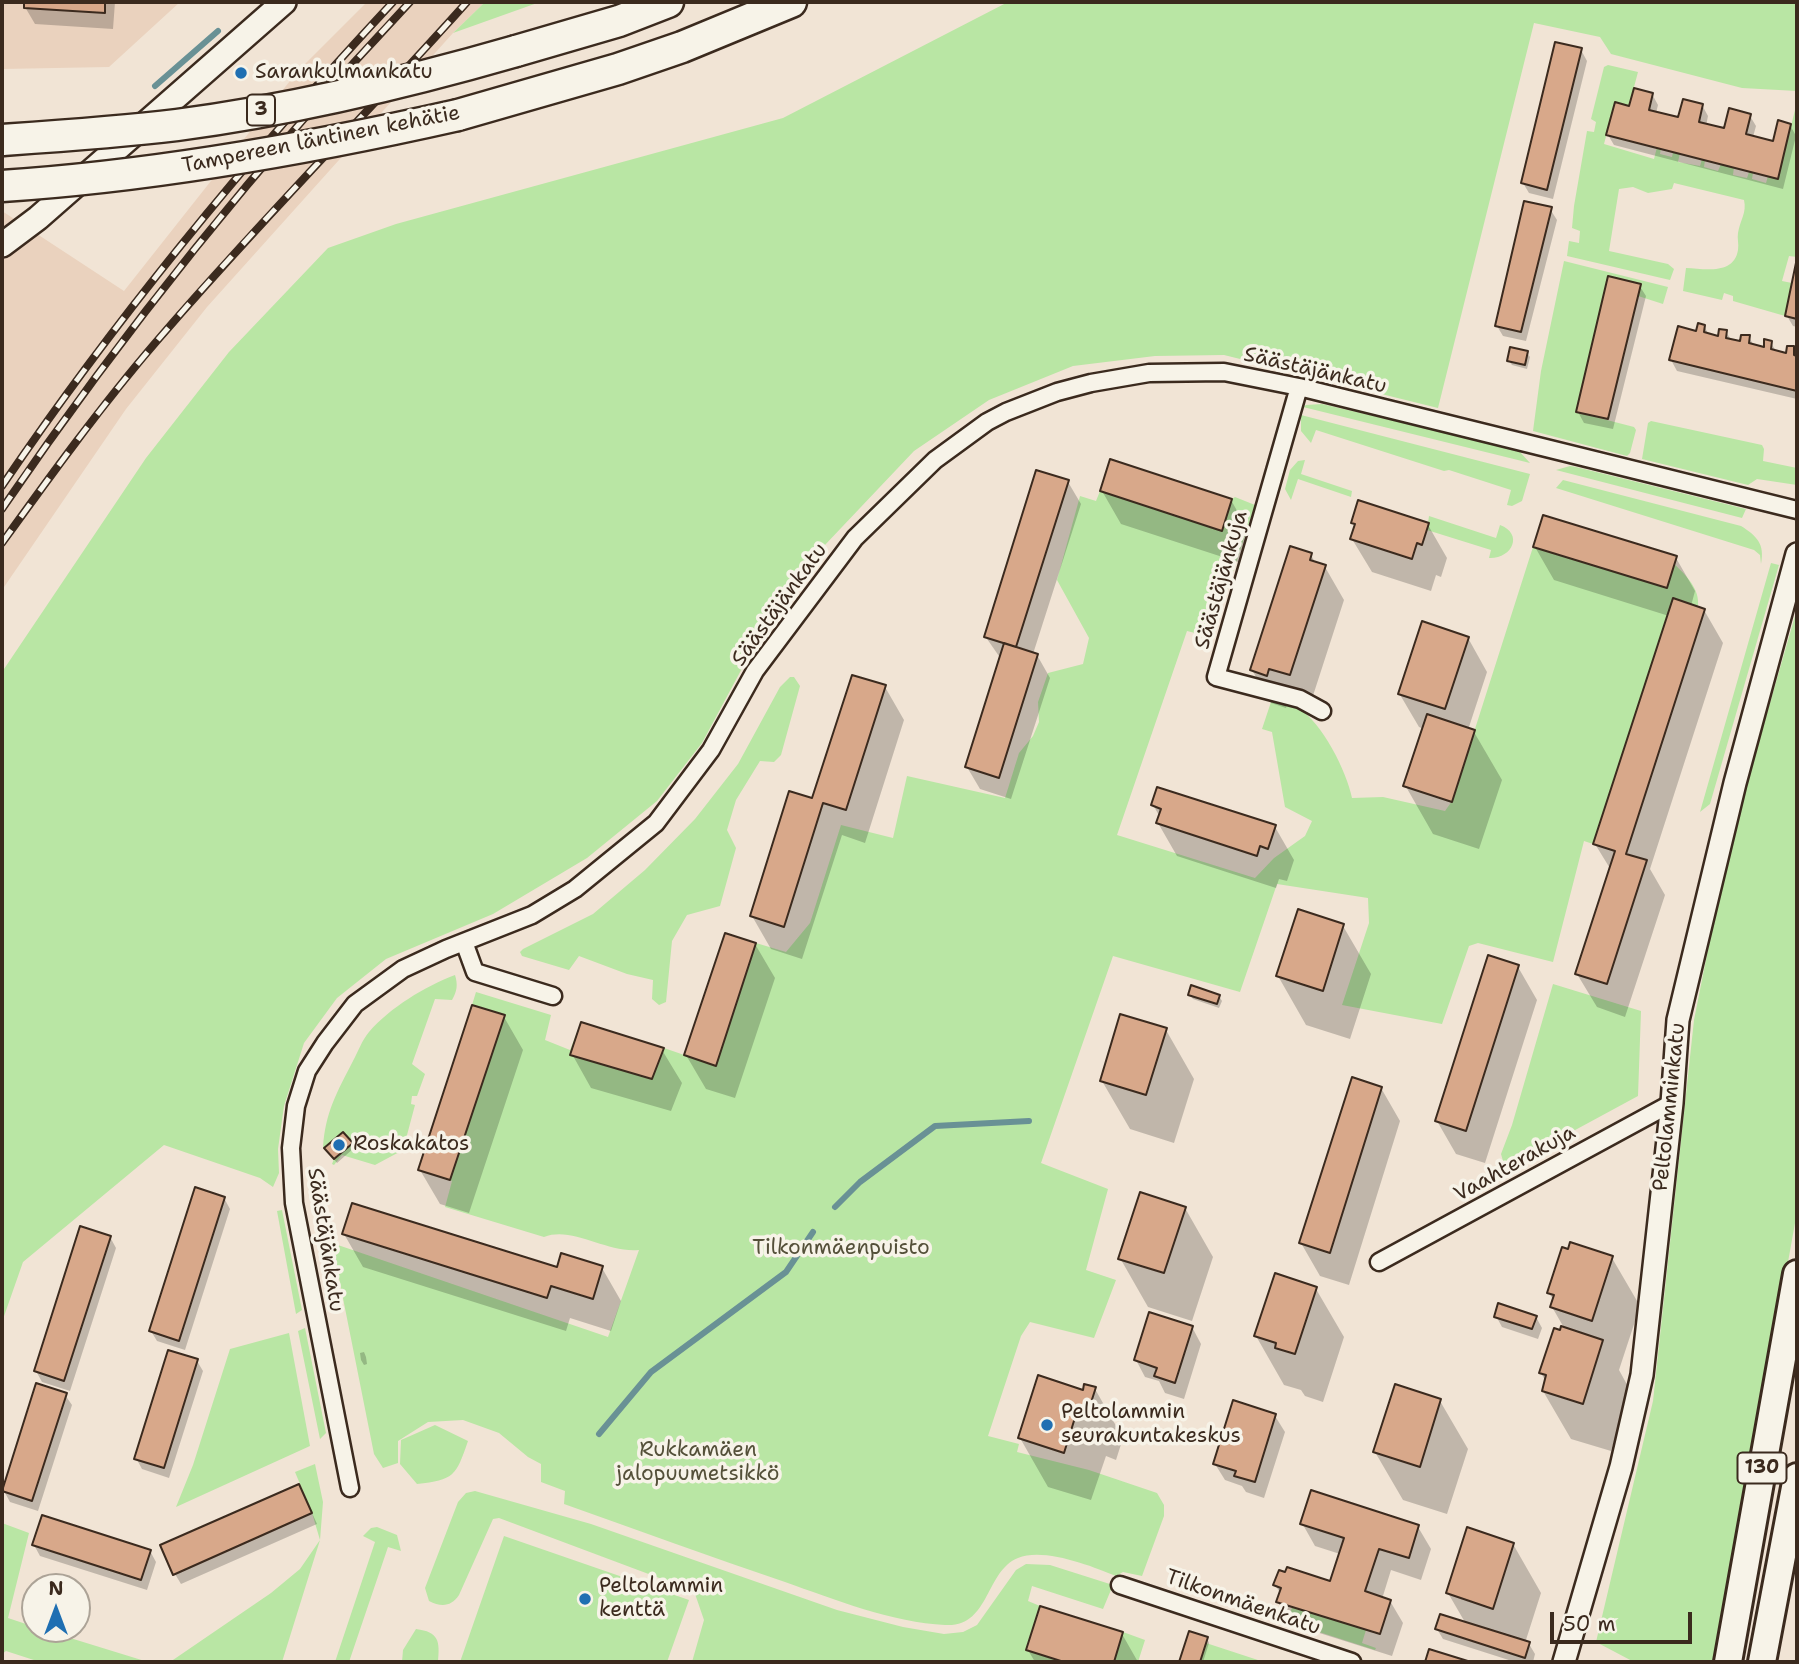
<!DOCTYPE html>
<meta charset="utf-8">
<style>
body{margin:0}
#map{position:relative;width:1799px;height:1664px;overflow:hidden;background:#f1e4d5;font-family:"Shantell Sans",sans-serif}
canvas{display:block}
.frame{position:absolute;inset:0;border:4px solid #3b2a1e;pointer-events:none}
.north{position:absolute;left:21px;top:1573px;width:70px;height:70px;box-sizing:border-box;background:#f7f3e8;border:2px solid #aca397;border-radius:50%;rotate:0deg;font-size:19px;font-weight:700;line-height:28px;text-align:center;color:#3b2a1e}
.north::after{content:'';display:block;margin:auto;width:24px;height:32px;background:#1f6fb2;clip-path:polygon(50% 0,100% 100%,50% 72%,0 100%)}
.scale{position:absolute;left:1550px;top:1612px;width:142px;height:32px;box-sizing:border-box;border:4px solid #3b2a1e;border-top:0;padding-left:9px;font-size:21px;line-height:24px;white-space:nowrap;color:#3b2a1e;-webkit-text-stroke:5px #f7f3e8;paint-order:stroke}
</style>
<div id="map">
<canvas width="1799" height="1664"></canvas>
<div class="frame"></div>
<div class="north">N</div>
<div class="scale">50 m</div>
</div>
<script>
const c = document.querySelector('canvas').getContext('2d');
c.lineJoin = 'round';
function paint(path, color) { c.fillStyle = color; c.fill(path, 'evenodd'); }
function trace(path, color, width, dash) { c.strokeStyle = color; c.lineWidth = width; c.lineCap = dash ? 'butt' : 'round'; c.setLineDash(dash || []); c.stroke(path); }
function drawText(font, color, halo, rows, align = 'center') {
  c.font = font + ' "Shantell Sans",sans-serif'; c.lineWidth = 7; c.setLineDash([]); c.textBaseline = 'middle'; c.strokeStyle = halo; c.fillStyle = color; for (const [text, x, y, turn = 0] of rows) {
    c.save(); c.translate(x, y); c.rotate((+turn || 0) * Math.PI / 180); c.textAlign = isNaN(turn) ? turn : align; if (halo) c.strokeText(text, 0, 0); c.fillText(text, 0, 0); c.restore();
  }
}
paint(new Path2D(`
 M2,2H180L109,67L2,69Z
 M367,2H485L453,33L207,307L126,409L2,590V211L124,291L297,72Z`), '#ead2be');
paint(new Path2D(`
 M485,2H540L453,33Z
 M1008,2H1797V91L1742,88L1611,54L1600,37L1534,23L1438,408L1224,355L1155,356L1073,366L989,400L914,451L824,546L761,633L702,743L657,801L587,858L493,914L386,959L337,998L304,1043L284,1106L278,1149L279,1173L273,1187L260,1178L164,1145L23,1262L2,1322V672L146,458L229,352L328,248L396,224L783,118Z
 M1608,65L1638,72L1629,106L1615,103L1604,144L1654,159L1657,147L1661,148L1660,154L1672,157L1673,152L1680,153L1678,162L1700,166L1702,159L1705,160L1704,167L1718,171L1721,164L1734,167L1733,175L1747,178L1749,172L1753,173L1752,179L1766,183L1768,176L1778,178L1797,102V257L1789,256L1782,281L1792,283L1785,316L1733,301V296L1724,293L1722,300L1683,291L1686,268C1705,269 1734,275 1738,250C1739,244 1737,238 1738,233C1740,220 1747,213 1744,200L1674,183L1672,189L1648,193L1633,187L1619,189L1609,251L1668,264L1674,269L1670,280L1567,256L1569,241L1579,243L1580,231L1572,228L1574,206L1587,131L1594,132L1596,122L1591,119L1604,67Z
 M1564,261L1668,287L1663,304L1638,296L1640,284L1608,276L1576,412L1634,427L1636,430L1630,453L1627,456L1533,431L1541,371Z
 M1322,404L1499,445L1520,452L1530,463L1303,407L1306,405Z
 M1301,415L1530,474L1522,501L1512,506L1507,505L1511,490L1449,470L1444,471L1316,430L1311,443L1301,431Z
 M1651,421L1762,445L1764,449L1763,461L1797,468V485L1757,479L1748,485L1642,459L1648,423Z
 M1305,460L1301,474L1352,491L1351,497L1298,479L1291,500L1285,489L1290,470L1298,461Z
 M1570,466L1576,467L1746,509L1742,518L1556,470Z
 M1563,480L1741,526C1757,536 1765,544 1761,564L1760,555L1754,550L1556,488Z
 M1100,491L1221,531L1232,499L1235,497L1255,505L1214,629L1199,634L1187,631L1117,835L1255,878L1274,858L1305,836L1312,821L1285,807L1272,732L1262,729L1271,702C1279,704 1291,704 1298,708C1322,722 1347,772 1352,798L1383,797L1445,811L1452,801L1533,547L1667,588L1674,564C1686,575 1700,589 1698,606L1674,598L1593,844L1584,841L1553,962L1478,943L1469,946L1442,1024L1342,1005L1369,923L1368,898L1277,884L1240,992L1113,956L1041,1163L1108,1189L1086,1270L1116,1280L1094,1338L1030,1322L1021,1336L988,1436L1019,1444L1017,1452L1089,1470L1157,1493L1164,1505V1516L1142,1576L1123,1572L1116,1576C1092,1566 1043,1547 1018,1558C985,1571 990,1628 945,1625C894,1623 833,1599 785,1582C711,1557 638,1530 564,1504L565,1491L541,1482V1464L528,1457L499,1433L463,1420L428,1422L398,1441V1463L383,1468L374,1454L332,1243L608,1337L639,1250C605,1253 573,1226 544,1237L445,1207L452,1181L450,1180L505,1016L472,1005L476,992L551,1015L545,1040L570,1050L581,1022L570,1054L664,1048L716,1066L756,943L786,952L810,923L841,825L893,838L907,776L1005,798L1019,753L1033,736L1039,722L1038,702L1048,673L1083,664L1089,638L1057,580L1080,496L1096,501Z
 M1429,516L1496,538L1500,525C1524,534 1512,559 1489,558L1491,550L1427,530Z
 M1771,563L1779,565L1710,804L1700,812Z
 M1797,609V1212L1716,1662H1634L1596,1642L1653,1401L1694,1020L1728,849Z
 M790,677H794L800,686L781,755L774,762L760,761L736,800L727,830L736,848L720,906L687,915L672,941L666,1002L659,1005L652,999L653,980L627,974L579,956L569,970L522,956L520,952L523,949L593,914L645,870L695,819L738,764L780,687Z
 M455,975C458,985 457,991 452,1000L435,999L412,1064L425,1074L417,1096H412L411,1104L415,1105L403,1150L375,1165L342,1155L334,1165L332,1164L334,1159L353,1143L343,1132L323,1148C325,1113 337,1092 353,1061C358,1052 362,1040 369,1032C391,1007 424,987 455,975Z
 M1553,984L1641,1011L1638,1096L1505,1168L1501,1154L1512,1125Z
 M282,1210L302,1310L296,1314L277,1211Z
 M305,1328L326,1433L320,1439L298,1331Z
 M289,1333L310,1446L176,1507L193,1465L230,1349Z
 M435,1425L468,1441C456,1476 454,1480 417,1484L400,1464L401,1440Z
 M315,1464L323,1502L320,1540L282,1662H170L271,1593L300,1569L320,1540L312,1513L295,1472Z
 M475,1491L591,1524L837,1610L903,1627L944,1634L963,1632L977,1625L1016,1570L1026,1564L1050,1565L1113,1585L1103,1609L1032,1586L1028,1601L1040,1606L1026,1650L1064,1662H692L704,1620L694,1591L499,1518L493,1519L459,1595C451,1607 441,1607 429,1601L425,1588L458,1502L466,1493Z
 M2,1523L29,1533L8,1618L35,1627V1629H41L148,1662H40L6,1651L2,1654Z
 M377,1527L397,1535L401,1551L388,1547L349,1662H335L375,1542L363,1536L371,1528Z
 M504,1536L689,1600L667,1662H460Z
 M1292,1607L1366,1630L1362,1643L1376,1648L1375,1650L1288,1622Z
 M416,1629C439,1632 440,1641 438,1662H402L403,1650Z
 M1123,1632L1145,1640L1138,1662H1114Z
 M1206,1643L1264,1662H1200Z`), '#b9e6a4');
paint(new Path2D(`
 M26,2H115L113,29L35,24L25,7Z
 M1581,50L1587,61L1553,199L1529,193L1523,183Z
 M1652,94L1658,105L1656,113L1679,119L1702,105L1708,116L1706,126L1725,131L1750,116L1756,126L1753,137L1774,143L1790,125L1796,136L1783,189L1614,145L1608,135L1631,108Z
 M1550,209L1557,220L1526,341L1503,336L1497,326Z
 M1797,267V327L1793,326L1787,316Z
 M1639,285L1646,296L1613,429L1584,423L1578,412Z
 M1704,326L1709,335L1720,338L1726,332L1732,341L1742,344L1749,337L1754,346L1765,349L1771,343L1776,351L1787,355L1793,348L1797,355V399L1677,371L1671,360Z
 M1527,353L1530,357L1527,369L1512,365L1509,361Z
 M1068,482L1081,504L1033,654L1037,655L1050,678L1011,799L980,789L967,767L1001,659L985,636Z
 M1102,491L1231,500L1250,534L1241,563L1121,524Z
 M1353,522L1428,525L1447,558L1441,577L1436,575L1431,591L1372,572L1352,539L1356,528Z
 M1535,547L1676,558L1695,591L1691,606L1704,610L1723,643L1650,869L1665,895L1625,1017L1597,1007L1577,974L1611,870L1595,844L1669,616L1554,580Z
 M1311,555L1316,564L1325,567L1344,600L1309,708L1288,701L1286,708L1271,703L1252,670Z
 M1468,638L1487,672L1468,730L1474,732L1502,780L1479,849L1433,834L1405,785L1424,729L1419,727L1399,693Z
 M885,687L904,720L865,843L842,835L802,959L771,949L752,916L813,801Z
 M1153,805L1275,827L1294,860L1287,881L1279,879L1276,888L1177,856L1158,823L1160,817Z
 M1343,926L1371,974L1350,1039L1306,1025L1278,976Z
 M755,944L775,978L735,1098L706,1089L686,1055Z
 M1518,967L1537,1000L1485,1163L1456,1154L1437,1121Z
 M1190,995L1219,996L1222,1001L1219,1008L1193,999Z
 M504,1017L523,1050L469,1213L440,1204L420,1170Z
 M1166,1030L1194,1079L1174,1143L1130,1129L1102,1081Z
 M662,1050L682,1083L671,1111L591,1088L572,1054Z
 M1381,1088L1400,1121L1349,1285L1320,1276L1301,1243Z
 M352,1144L354,1148L337,1163L329,1153Z
 M224,1198L230,1209L185,1350L157,1341L151,1331Z
 M1185,1208L1213,1257L1192,1321L1148,1307L1120,1258Z
 M344,1234L558,1270L602,1268L621,1301L611,1331L570,1318L566,1331L363,1267Z
 M110,1237L116,1248L70,1391L42,1382L36,1371Z
 M1569,1251L1612,1258L1640,1306L1619,1370L1630,1390L1611,1451L1571,1439L1543,1391L1546,1382L1541,1373L1563,1326L1552,1307L1554,1301L1549,1293Z
 M1316,1289L1344,1337L1323,1402L1305,1396L1301,1390L1284,1385L1256,1336Z
 M1496,1316L1536,1317L1542,1328L1538,1339L1502,1327Z
 M1192,1327L1201,1344L1184,1399L1165,1393L1159,1381L1145,1377L1136,1360Z
 M364,1352L366,1357L367,1364L364,1365L361,1360L360,1353Z
 M197,1361L203,1371L169,1478L142,1469L136,1458Z
 M1095,1389L1123,1438L1116,1460L1106,1456L1091,1500L1048,1487L1020,1438L1084,1392Z
 M65,1395L72,1405L38,1511L10,1502L4,1491Z
 M1440,1401L1468,1449L1447,1514L1403,1500L1375,1452Z
 M1275,1416L1285,1432L1264,1498L1246,1492L1242,1486L1225,1480L1215,1464Z
 M305,1497L317,1524L181,1584L175,1574Z
 M1302,1523L1418,1527L1431,1549L1421,1580L1391,1570L1382,1599L1390,1601L1403,1623L1392,1656L1291,1624L1278,1602L1281,1594L1275,1585L1331,1583L1340,1554L1315,1546Z
 M1513,1544L1541,1593L1525,1643L1529,1644L1535,1654L1533,1662H1515L1443,1639L1437,1629L1466,1624L1448,1593Z
 M34,1545L150,1551L156,1562L147,1590L40,1556Z
 M1190,1633L1207,1638L1209,1643L1203,1662H1181Z
 M1122,1634L1138,1662H1035L1028,1650Z`), '#0003');
trace(new Path2D(`
 M155,86L218,31
 M835,1207L860,1182L935,1126L1029,1121
 M599,1434L651,1372L786,1272L813,1232`), '#699195', 6);
const building = new Path2D(`
 M24,2H105V13L24,8Z
 M1555,42L1582,48L1547,190L1521,183Z
 M1634,88L1653,93L1649,110L1678,117L1683,99L1703,104L1699,122L1724,128L1729,108L1751,114L1746,134L1773,141L1778,120L1791,124L1778,179L1606,135L1615,102L1629,106Z
 M1524,201L1552,207L1521,332L1495,326Z
 M1797,258V319L1785,316Z
 M1608,276L1641,284L1608,419L1576,412Z
 M1698,323L1705,325L1704,332L1718,336L1719,329L1727,330L1726,338L1740,341L1741,335H1750L1749,343L1764,347V339L1772,341L1771,349L1786,353L1787,346H1794V355L1797,356V391L1669,360L1678,326L1696,331Z
 M1510,347L1528,351L1525,365L1507,361Z
 M1110,459L1232,499L1222,531L1100,491Z
 M1036,470L1069,480L1016,647L984,637Z
 M1358,500L1429,523L1422,545L1417,543L1412,559L1350,539L1355,524L1351,523Z
 M1543,515L1677,556L1667,588L1533,547Z
 M1290,546L1312,553L1310,560L1326,565L1290,675L1269,669L1267,676L1250,670Z
 M1673,598L1705,609L1626,854L1647,860L1607,984L1575,974L1615,851L1593,844Z
 M1422,621L1469,637L1445,709L1398,694Z
 M1004,643L1038,654L999,778L965,767Z
 M852,675L886,685L846,810L823,803L784,927L750,916L789,791L812,798Z
 M1427,714L1475,730L1452,802L1403,786Z
 M1157,787L1276,825L1268,849L1260,846L1257,856L1156,823L1161,809L1151,805Z
 M1298,909L1344,924L1323,991L1276,976Z
 M725,933L756,943L716,1066L684,1055Z
 M1488,955L1519,965L1466,1131L1435,1121Z
 M1191,985L1220,995L1217,1004L1188,995Z
 M472,1005L505,1015L450,1180L418,1170Z
 M1120,1014L1167,1028L1146,1095L1100,1081Z
 M581,1022L664,1048L652,1079L570,1055Z
 M1352,1077L1382,1087L1330,1253L1299,1243Z
 M343,1132L353,1143L334,1159L324,1148Z
 M195,1187L225,1197L179,1341L149,1331Z
 M1140,1192L1186,1207L1164,1273L1118,1259Z
 M352,1203L557,1267L561,1253L603,1266L593,1299L551,1286L547,1298L342,1234Z
 M80,1226L111,1236L64,1381L34,1371Z
 M1570,1242L1613,1256L1592,1321L1550,1307L1554,1295L1547,1293L1562,1247L1568,1249Z
 M1275,1273L1317,1287L1295,1354L1275,1348L1276,1343L1254,1336Z
 M1498,1303L1537,1316L1532,1329L1494,1317Z
 M1149,1312L1193,1326L1175,1383L1154,1376L1157,1368L1134,1360Z
 M1561,1326L1603,1340L1583,1404L1542,1391L1546,1375L1539,1373L1554,1328L1560,1330Z
 M168,1350L198,1359L164,1468L134,1459Z
 M1038,1375L1083,1390L1084,1384L1096,1387L1088,1412L1078,1408L1064,1453L1018,1438Z
 M36,1383L67,1393L32,1501L2,1491Z
 M1395,1384L1441,1399L1420,1467L1373,1452Z
 M1233,1400L1276,1414L1255,1482L1234,1476L1236,1471L1213,1464Z
 M299,1484L312,1513L173,1575L160,1545Z
 M1311,1490L1419,1525L1409,1558L1379,1549L1365,1591L1391,1600L1380,1634L1276,1602L1281,1588L1273,1585L1279,1570L1285,1572L1287,1567L1330,1581L1344,1538L1300,1524Z
 M42,1515L151,1550L141,1580L32,1545Z
 M1467,1527L1514,1543L1493,1609L1446,1593Z
 M1040,1606L1123,1632L1114,1662H1064L1026,1650Z
 M1440,1614L1530,1642L1525,1658L1435,1629Z
 M1189,1631L1208,1637L1200,1662H1179Z
 M1429,1649L1471,1662H1425Z`);
paint(building, '#d8a88a');
trace(building, '#3b2a1e', 2);
const minor = new Path2D(`
 M1299,387L1216,677L1300,699L1322,711
 M464,942L475,972L553,996
 M1379,1262L1672,1103
 M350,1488L294,1203L291,1148L296,1106L307,1071L325,1043L355,1004L403,969L446,949L532,915L575,889L656,823L711,750L755,671L855,538L935,460L987,422L1006,412L1057,392L1091,383L1149,373L1224,372L1299,387L1797,510
 M1120,1585L1352,1662`);
const tertiary = new Path2D(`
 M1564,1662L1621,1467L1642,1375L1672,1103L1678,1020L1735,783L1797,554`);
const secondary = new Path2D(`
 M2,245L38,218L284,2`);
const primary = new Path2D(`
 M1728,1662L1797,1274
 M1762,1662L1797,1477`);
const motorway = new Path2D(`
 M516,51L619,21L668,2
 M458,115L618,69L682,47L791,2`);
trace(minor, '#3b2a1e', 21);
trace(tertiary, '#3b2a1e', 26);
trace(secondary, '#3b2a1e', 28);
trace(primary, '#3b2a1e', 32);
trace(motorway, '#3b2a1e', 35);
trace(minor, '#f7f3e8', 16);
trace(tertiary, '#f7f3e8', 21);
trace(secondary, '#f7f3e8', 23);
trace(primary, '#f7f3e8', 26);
trace(motorway, '#f7f3e8', 30);
const rail = new Path2D(`
 M2,486C118,315 252,153 393,2
 M2,509C124,330 261,160 410,2
 M2,543C51,475 101,406 156,342C256,225 365,116 467,2`);
trace(rail, '#3b2a1e', 8);
trace(rail, '#f7f3e8', 5, [16]);
const motorwayBridge = new Path2D(`
 M2,140C60,136 119,132 177,125C291,110 405,83 516,51
 M2,186C155,176 307,149 458,115`);
trace(motorwayBridge, '#3b2a1e', 35, []);
trace(motorwayBridge, '#f7f3e8', 30);
for (const [x, y, r, color] of [
 [241,73,7,"#1f6fb2"],
 [339,1145,7,"#1f6fb2"],
 [1047,1425,7,"#1f6fb2"],
 [585,1599,7,"#1f6fb2"]
]) { const dot = new Path2D(); dot.arc(x, y, r, 0, 2 * Math.PI); c.fillStyle = color; c.fill(dot); trace(dot, '#f7f3e8', 2.5); }
for (const [x, y, w] of [
 [261,110,28],
 [1762,1468,49]
]) { const box = new Path2D(); box.roundRect(x - w / 2, y - 15.5, w, 31, 5); c.fillStyle = '#f7f3e8'; c.fill(box); trace(box, '#3b2a1e', 2); }
drawText('bold 19px', '#3b2a1e', null, [
 ["3",261,110],
 ["130",1762,1468]
]);
drawText('21px', '#3b2a1e', '#f7f3e8', [
 ["Sarankulmankatu",255,73],
 ["Roskakatos",353,1145],
 ["Peltolammin",1061,1413],
 ["seurakuntakeskus",1061,1437],
 ["Peltolammin",599,1587],
 ["kenttä",599,1611]
], 'left');
drawText('21px', '#3b2a1e', '#f7f3e8', [
 ["Tampereen läntinen kehätie",321,140,-11],
 ["Säästäjänkatu",1315,371,13],
 ["Säästäjänkuja",1222,580,-74],
 ["Säästäjänkatu",780,605,-54],
 ["Peltolamminkatu",1670,1107,-84],
 ["Vaahterakuja",1515,1164,-29],
 ["Säästäjänkatu",325,1240,81],
 ["Tilkonmäenkatu",1243,1603,19]
]);
drawText('21px', '#545039', '#f7f3e8', [
 ["Tilkonmäenpuisto",841,1249],
 ["Rukkamäen",698,1451],
 ["jalopuumetsikkö",698,1475]
]);
</script>
